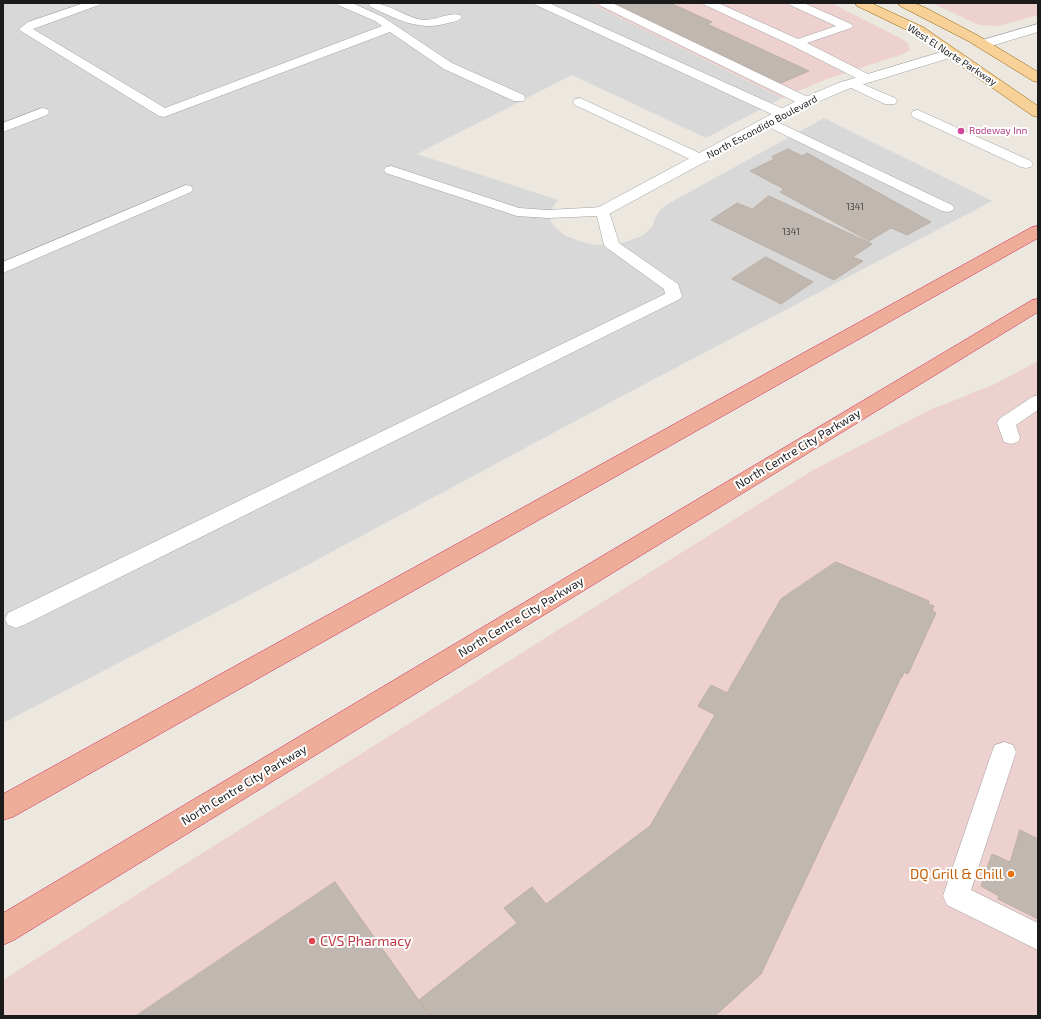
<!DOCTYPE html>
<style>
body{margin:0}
#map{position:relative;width:1041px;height:1019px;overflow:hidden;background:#ece8e0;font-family:"Exo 2",sans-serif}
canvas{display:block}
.frame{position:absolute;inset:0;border:4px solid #1b1b1b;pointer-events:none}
</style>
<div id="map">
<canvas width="1041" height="1019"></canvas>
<div class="frame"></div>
</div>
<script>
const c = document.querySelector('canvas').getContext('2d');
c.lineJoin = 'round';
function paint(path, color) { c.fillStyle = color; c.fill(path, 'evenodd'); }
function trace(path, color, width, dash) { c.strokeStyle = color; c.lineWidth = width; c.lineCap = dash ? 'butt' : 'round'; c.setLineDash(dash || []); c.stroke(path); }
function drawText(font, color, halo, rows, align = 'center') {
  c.font = font + ' "Exo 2",sans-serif'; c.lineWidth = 4; c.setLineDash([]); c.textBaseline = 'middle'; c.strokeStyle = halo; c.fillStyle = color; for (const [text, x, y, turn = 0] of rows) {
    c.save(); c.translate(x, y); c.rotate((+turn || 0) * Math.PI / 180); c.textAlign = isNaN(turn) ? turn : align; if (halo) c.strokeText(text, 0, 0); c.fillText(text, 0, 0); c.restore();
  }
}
paint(new Path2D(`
 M3,3H590L782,98L706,138L572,75L417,154L558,200L551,210L550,220L555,227L564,235L579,241L594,245L620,244L642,236L652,227L655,218L662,208L675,200L824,118L992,201L609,403L313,562L3,723Z`), '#d9d8d8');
paint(new Path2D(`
 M590,3H831L902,39L908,43L910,50L903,54L827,79L782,98Z
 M932,3H1038V15L999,26L979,25Z
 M1038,361V1016H3V980L147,888L813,470L930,410L995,384Z`), '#edd1cf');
const building = new Path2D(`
 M615,3H670L712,22L707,24L809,71L781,83Z
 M788,149L802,156L807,153L931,222L907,235L891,228L869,241L780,192L784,189L750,171L774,159L772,157Z
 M769,196L872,244L853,257L863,261L834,280L711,220L737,203L752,209Z
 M766,257L813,282L781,304L732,279Z
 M836,562L929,601L928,604L934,606L932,611L936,613L908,674L904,672L902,677H901L761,974L715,1016H430L419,1000L517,923L504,908L532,887L546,904L650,826L715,715L698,706L711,685L727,693L781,599Z
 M1020,830L1038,839V919L998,899L999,896L981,886L992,854L1010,862Z
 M335,882L430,1016H136Z`);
paint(building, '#c0b8b0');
trace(building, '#bdafa3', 1);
const service = new Path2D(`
 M84,3H101L99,5L33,29L165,108L382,26L375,21L338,5L336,3H352L383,17L452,63L524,95L525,98L524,101H514L444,69L390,32L164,117L159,116L21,31L19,29L28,22Z
 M371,3C390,3 405,18 424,20C436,20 451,12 460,15L462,17C459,21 453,22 448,23C420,32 396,19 371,7L369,5Z
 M534,3H549L788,111L790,114L788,117H778L536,5Z
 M597,3H612L812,99L814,102L812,105H802L599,5Z
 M703,3H718L798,39L836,26L790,5L788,3H804L851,24L853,26L851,28L807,43L872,76L874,79L872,82H864L793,46L705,5Z
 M853,80L895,98L897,101L895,104H885L849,87L847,84L849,81Z
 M580,98L706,156L708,159L706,162L701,163L696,162L575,105L573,102L575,99Z
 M42,108L47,109L49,112L47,115L3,132V123Z
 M918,110L1031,161L1033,164L1031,167L1026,168L1021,167L913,117L911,114L913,111Z
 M769,118L952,205L954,208L952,211L947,212L942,211L764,125L762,122L764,119Z
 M391,166L519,208L548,210L603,207L608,208L619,243L678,284L682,296L680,299L24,625L16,628L8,625L5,619L8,613L665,294L664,289L607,248L604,245L597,216L548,218L517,216L386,173L384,170L386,167Z
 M186,185L191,186L193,189L191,192L3,273V262Z
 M1038,395V410L1016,425L1020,438L1018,442L1011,444L1004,442L997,423L999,419L1032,397Z
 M1004,742L1013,745L1016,752L971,890L1038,923V950L947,905L943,896L992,752L995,745Z`);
const tertiary = new Path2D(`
 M1038,24V32L984,48L979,47L977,44L979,41Z
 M951,49L956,50L958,53L956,56L848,89L806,107L609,214L603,216L597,214L595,211L597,208L796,101L838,83Z`);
const primary = new Path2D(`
 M855,3H871L923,27L1038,106V117L1033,116L913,33L857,6Z
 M898,3H914L926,8L977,35L1038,72V82L1033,81L968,41L900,6Z`);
const trunk = new Path2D(`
 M1038,226V238L13,817L3,820V794L1032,227Z
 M1038,299V312L14,940L3,945V913L1032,300Z`);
trace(service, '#a2a2a2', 1);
trace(tertiary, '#a2a2a2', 1);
trace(primary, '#8c6205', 1);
trace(trunk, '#ce295e', 1);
paint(service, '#fff');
paint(tertiary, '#fff');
paint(primary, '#f8d199');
paint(trunk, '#edad98');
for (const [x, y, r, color] of [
 [961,131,4,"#d1479c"],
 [1011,874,4,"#e8710a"],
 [312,941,4,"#e0444e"]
]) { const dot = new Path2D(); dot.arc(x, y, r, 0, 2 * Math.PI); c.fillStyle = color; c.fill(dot); trace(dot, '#fff', 1.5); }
drawText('9px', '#444240', null, [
 ["1341",855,207],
 ["1341",791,232]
]);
drawText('10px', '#1b1b1b', '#fff', [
 ["West El Norte Parkway",952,55,33],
 ["North Escondido Boulevard",762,127,-28]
]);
drawText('10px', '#b23c85', '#fff', [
 ["Rodeway Inn",969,131]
], 'left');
drawText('12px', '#1b1b1b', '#fff', [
 ["North Centre City Parkway",798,449,-31],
 ["North Centre City Parkway",521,617,-31],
 ["North Centre City Parkway",244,785,-31]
]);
drawText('14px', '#c56008', '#fff', [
 ["DQ Grill & Chill",1003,874]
], 'right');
drawText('14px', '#be3a42', '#fff', [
 ["CVS Pharmacy",320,941]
], 'left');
</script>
